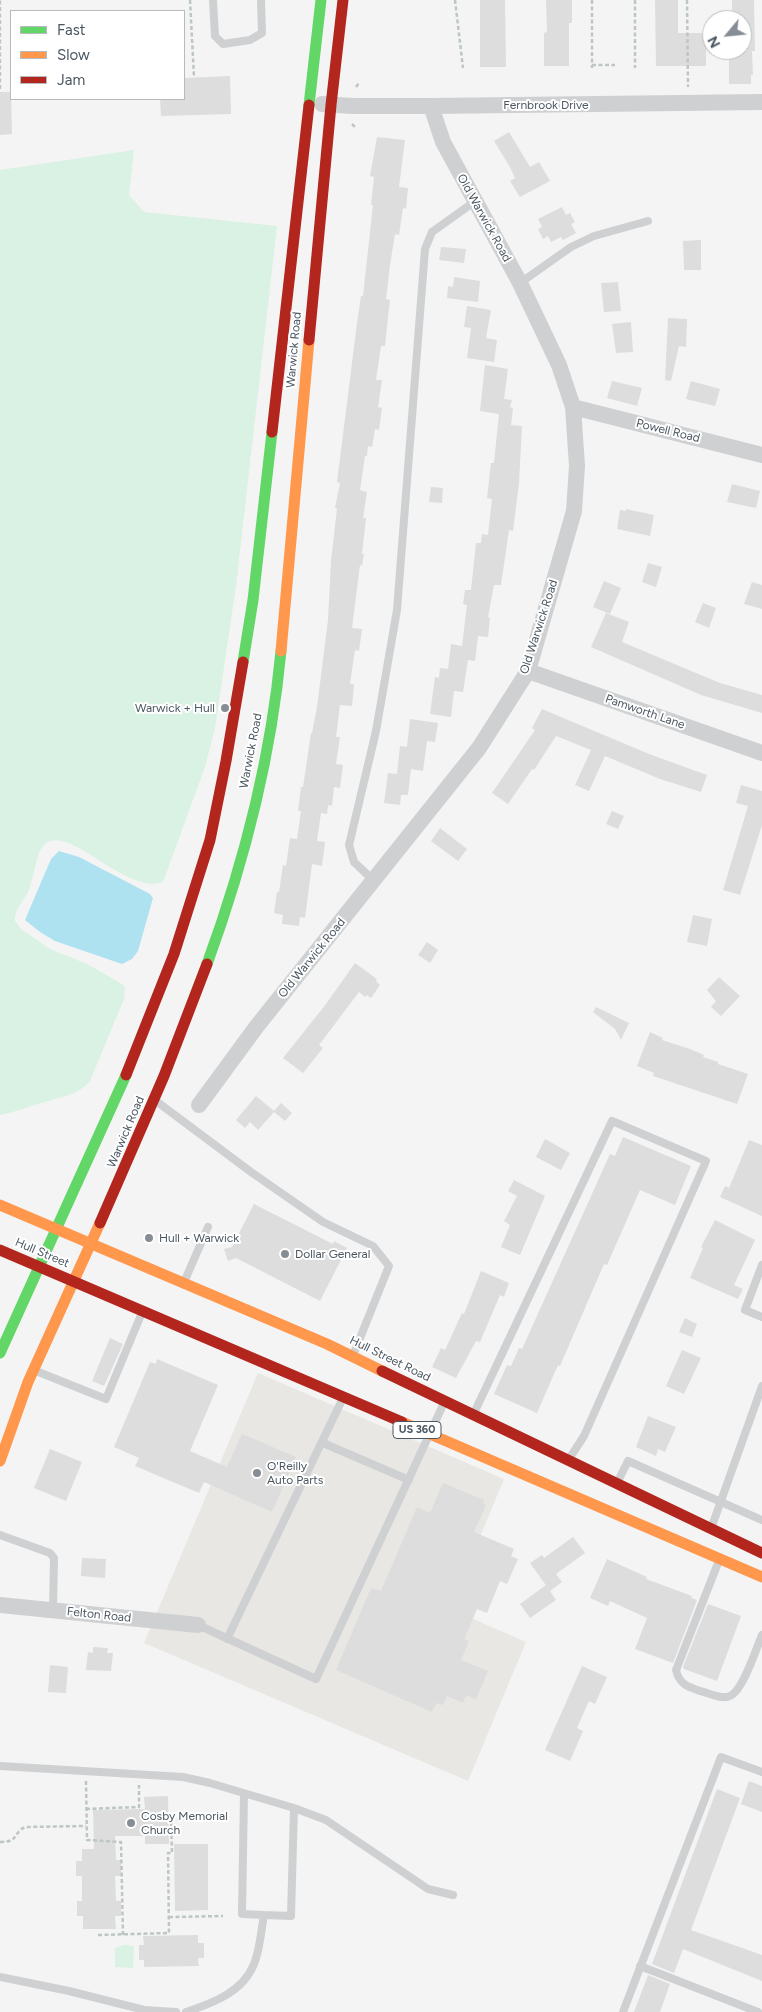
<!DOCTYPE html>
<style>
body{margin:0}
#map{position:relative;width:762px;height:2012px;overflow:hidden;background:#f4f4f4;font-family:Figtree,sans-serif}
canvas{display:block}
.legend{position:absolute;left:10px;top:10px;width:175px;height:90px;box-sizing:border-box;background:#fff;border:1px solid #b7bbc0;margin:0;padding:6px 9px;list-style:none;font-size:15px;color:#4a5661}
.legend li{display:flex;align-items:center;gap:10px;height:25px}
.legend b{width:25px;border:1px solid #b7bbc0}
.north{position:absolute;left:702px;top:10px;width:50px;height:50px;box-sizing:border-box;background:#fff;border:1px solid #b7bbc0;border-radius:50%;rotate:242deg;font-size:14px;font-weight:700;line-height:20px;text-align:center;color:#4a5661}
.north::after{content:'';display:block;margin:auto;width:18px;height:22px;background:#868d94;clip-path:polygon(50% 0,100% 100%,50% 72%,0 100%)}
</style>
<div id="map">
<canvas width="762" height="2012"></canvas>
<ul class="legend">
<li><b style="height:6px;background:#63d668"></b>Fast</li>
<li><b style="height:6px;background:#ff974d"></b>Slow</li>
<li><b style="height:6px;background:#b3261e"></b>Jam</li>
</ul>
<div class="north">N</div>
</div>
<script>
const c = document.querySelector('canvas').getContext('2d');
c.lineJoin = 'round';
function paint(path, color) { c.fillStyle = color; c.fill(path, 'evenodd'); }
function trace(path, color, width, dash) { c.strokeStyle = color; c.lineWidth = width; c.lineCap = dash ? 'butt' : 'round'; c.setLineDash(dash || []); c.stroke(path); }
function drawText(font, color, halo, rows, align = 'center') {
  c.font = font + ' Figtree,sans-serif'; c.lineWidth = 4; c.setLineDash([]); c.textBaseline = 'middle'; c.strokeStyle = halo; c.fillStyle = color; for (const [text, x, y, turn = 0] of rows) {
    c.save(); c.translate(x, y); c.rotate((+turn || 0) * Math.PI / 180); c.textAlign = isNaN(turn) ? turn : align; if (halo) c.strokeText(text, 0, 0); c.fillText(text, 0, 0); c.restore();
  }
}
paint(new Path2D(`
 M258,1373L504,1479L450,1609L526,1642L468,1781L144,1643Z`), '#e8e7e3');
paint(new Path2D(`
 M134,150L129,195L144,212L277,226L236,586L215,728L205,767L163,882C127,896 69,823 45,844C37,851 36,866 33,876C31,882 30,889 27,894C22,903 14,910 15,921L21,929L50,949L87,964L122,984L125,987L124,999L90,1081C77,1096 62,1096 45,1102C30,1106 16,1112 0,1115V170Z
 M124,1945L134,1946L133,1968L115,1967V1948Z`), '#d9f2e3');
paint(new Path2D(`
 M59,851L79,857L150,894L153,898L138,951L132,959L122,964L55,941L40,932L25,920L51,859Z`), '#aee2f0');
paint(new Path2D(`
 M480,0H505L506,67H480Z
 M546,0H572V23H569V66H544V33L547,32Z
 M655,0H678V33H706V66H656Z
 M732,0H754L755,51H752L753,75H751V84H729V50H742V16H732Z
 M230,76L231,114L161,116L160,99H184V78Z
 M0,92H11L12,134L0,135Z
 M509,132L530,167L539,162L550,181L520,197L510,181L515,178L510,167L494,141Z
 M377,137L405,140L399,187L408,188L406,209L403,208L399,235L395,234L390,265L386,299L390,300L387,327L385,346H381L376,380H382L378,407L382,408L379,430L375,429L372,447L368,446L367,456H365L360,490L367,492L363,518H366L362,554H364L362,566L360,565L352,628L362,629L359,651L355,650L350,684H354L352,706L340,705L336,737H340L336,764L343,765L340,788L334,787L332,806L328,805L327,814L321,813L317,841L325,842L322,866L312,864L305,918L300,917L299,926L282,924L283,915L274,913L277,892H279L283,865L286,866L290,838L297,839L301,811H298L301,787H303L311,733H312L317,707L328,620L331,561L337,508H335L340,483L337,482L357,323L361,296H363L373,205H371L374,177L370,176Z
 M562,207L566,215L570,213L575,222L571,224L576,233L563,240L561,237L551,242L548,236L543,239L538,229L542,227L538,219Z
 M701,240V270H684L683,241Z
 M441,247L466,249L464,263L439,260Z
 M454,277L480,281L478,302L447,298L448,286L453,287Z
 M618,282L621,311L604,312L601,283Z
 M467,306L491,310L486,338L497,340L494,362L467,358L471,328L464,327Z
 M668,318L687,319L686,347L679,346L671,381L665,380Z
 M631,322L633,352L616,353L612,324Z
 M485,365L508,369L504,399L512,400L510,407L513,408L511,425L522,426L519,483L513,531L509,530L501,585H494L488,617L490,618L488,637L478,636L475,661L468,660L463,692L454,691L451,717L430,714L435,677L439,678L440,668L448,669L451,644L462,646L467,605L463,604L465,590H471L476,543H481L482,534L488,535L492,499L487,498L491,463H494L499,414L480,411Z
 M612,381L642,388L637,406L607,398Z
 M691,381L720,389L715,406L686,399Z
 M732,484L760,491L756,508L727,502Z
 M431,487L443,488L442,503L429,502Z
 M626,509L654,515L650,536L617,529L620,510L626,511Z
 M648,563L662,567L656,587L642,582Z
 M604,581L621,588L610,614L593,607Z
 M752,582L762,585V609L744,604Z
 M703,603L716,608L709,628L695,622Z
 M606,613L629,622L622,642L720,683L762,695V713L701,695L591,647Z
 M542,709L649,754L707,775L701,792L660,779L605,756L589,791L575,785L591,750L556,736L534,770L532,769L508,804L492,793L535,730L532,728Z
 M410,719L438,723L435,742L427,741L423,771L411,769L408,795H401L400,805L384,803L388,773L397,774L400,746L407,747Z
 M741,785L762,791V825L740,895L723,890L748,806L736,803Z
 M612,811L624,816L618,829L606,824Z
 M440,828L467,849L458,861L431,841Z
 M693,915L712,919L707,946L687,942Z
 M427,942L438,950L430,963L418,955Z
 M355,963L377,979L376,981L380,985L371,998L367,995L365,997L359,992L319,1045L323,1048L303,1073L283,1058L326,1004Z
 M719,977L740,996L721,1016L711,1007L716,1001L707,990Z
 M596,1007L629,1023L621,1040L615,1029L593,1012Z
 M650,1032L663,1038L662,1040L690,1049L704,1055L703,1057L718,1062V1064L748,1074L737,1104L653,1076L654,1073L637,1066Z
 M256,1096L274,1111L281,1103L292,1113L285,1121L274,1112L258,1130L250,1122L245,1128L236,1120Z
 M623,1137L691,1166L675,1205L640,1190L607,1265L604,1264L560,1366L558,1365L537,1413L494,1394L507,1365L511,1366L519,1348L522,1349L610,1154L615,1156Z
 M545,1139L570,1153L561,1170L536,1157Z
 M749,1140L762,1145V1216L720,1197L725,1186L729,1188Z
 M514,1180L545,1196L520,1255L501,1247L510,1225L504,1221L517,1196L508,1191Z
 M254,1204L333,1244L334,1241L347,1248L320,1301L236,1258L228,1261L224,1249L232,1247Z
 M715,1220L755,1240L734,1285L743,1289L738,1299L690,1278L703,1248L701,1247Z
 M481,1271L509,1283L504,1297L500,1295L480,1342L476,1341L456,1378L432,1367L441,1348L445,1350L462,1313L464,1314Z
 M685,1318L697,1324L692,1337L679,1332Z
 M110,1338L123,1344L104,1386L92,1381Z
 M682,1350L701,1358L684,1394L666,1386Z
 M157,1359L218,1385L190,1451L227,1467L242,1434L296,1457L272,1512L204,1482L199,1493L135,1466L139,1458L114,1447L150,1362L156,1364Z
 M648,1416L676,1427L665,1452L658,1449L656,1456L636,1447Z
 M50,1449L82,1462L66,1501L34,1488Z
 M443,1483L484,1500L483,1503L486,1505L474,1532L514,1549L511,1556L518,1559L507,1584L500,1581L487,1613L477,1609L464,1639L469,1641L461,1660L488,1671L476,1699L466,1695L463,1703L447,1696L443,1705L436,1703L432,1712L336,1670L371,1588L381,1591L417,1507L430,1513Z
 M573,1537L585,1553L556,1574L562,1582L550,1591L530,1563L542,1555L544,1558Z
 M82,1558L106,1559L105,1578L81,1576Z
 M607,1559L647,1577L646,1579L692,1596L691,1598L697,1600L673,1663L635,1649L647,1618L610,1601L608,1606L590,1598Z
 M546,1585L556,1600L530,1618L520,1604Z
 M708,1604L741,1616L717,1681L684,1669L683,1667Z
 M93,1647L108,1648L107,1653H113L111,1671L86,1670L88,1652L93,1653Z
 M50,1665L68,1667L66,1693L48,1692Z
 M582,1666L607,1677L595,1704L589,1701L577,1728L583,1731L570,1761L545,1750Z
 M749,1781L762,1786V1812L741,1804Z
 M717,1789L740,1798L691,1930L762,1955V1981L683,1949L674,1973L652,1964Z
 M168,1796L169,1844H145V1836H115L116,1860H121V1876H115L116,1901H121V1916H115L116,1929H83V1916H77V1901H82V1876H76V1861H82V1849H94L93,1810L145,1809L144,1797Z
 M174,1844H208V1910L175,1911Z
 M198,1935V1943H204V1958H198L199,1966L144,1967V1960H139V1945H144L143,1936Z
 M648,1975L670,1984L660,2012H634Z`), '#ddddde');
trace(new Path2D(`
 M190,0L194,77
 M455,0L463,68
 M592,0V68
 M635,0V68
 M687,0L688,87
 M592,65H615
 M356,87L359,83
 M0,89V0
 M352,124L355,127
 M86,1781L87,1840L121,1842L123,1935
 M86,1809L139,1807V1785
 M0,1842C19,1842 12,1834 25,1827L86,1826
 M169,1917L223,1916
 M98,1935L169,1933L168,1853H172L171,1819L216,1820`), '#bcc7c4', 2.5, [4, 2.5]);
trace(new Path2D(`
 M213,0L215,36L223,44L250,40L262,33L261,0
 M520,283L571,247L594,236L648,221
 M373,880L354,862L349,845L376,731L397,610L425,249L432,232L474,202
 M156,1101L251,1172L323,1222L373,1246L389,1266L354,1353
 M762,1265L745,1310L762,1317
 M185,1280L208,1227
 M36,1371L106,1399L141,1315
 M475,1411L612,1121L706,1161L584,1436L571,1456
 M323,1443L409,1480
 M618,1481L628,1461L762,1520
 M712,1526L762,1386
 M0,1535L50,1553L54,1558L53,1610
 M718,1563L676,1670C679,1684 688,1687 700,1691C709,1693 722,1700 730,1696C743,1691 756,1649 762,1635
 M198,1625L316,1679L443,1405
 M227,1639L341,1402
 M0,1766L183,1777L210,1783L294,1808L291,1916L264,1915C261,1931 260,1950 254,1964C243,1992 213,2003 186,2012
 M244,1794L242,1914L264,1915
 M294,1808L326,1820L428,1889L453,1895
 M640,1966L758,2012
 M0,1977L69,1991L144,2010L176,2012
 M623,2012L721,1757L762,1772`), '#ced0d2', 8);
trace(new Path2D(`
 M322,104L353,106H431L762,102
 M573,407L762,455
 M528,671L762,753
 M199,1105L257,1026L479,748L528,671L574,511L577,466L573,407L559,365L520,283L443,142L431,106
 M0,1605L198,1625`), '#ced0d2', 16);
trace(new Path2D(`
 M309,105L321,0
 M243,662L253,600L272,432
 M207,964C244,863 271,758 281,651
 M0,1353L126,1075`), '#63d668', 11);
trace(new Path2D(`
 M281,651L309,340
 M0,1205L327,1344L382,1371
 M402,1422L762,1577
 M0,1461L28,1382L100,1223`), '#ff974d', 11);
trace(new Path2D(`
 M309,340L331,105L343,0
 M272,432L309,105
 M126,1075L174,954L210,840L226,761L243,662
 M100,1223L164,1076L207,964
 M0,1250L402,1422
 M382,1371L762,1553`), '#b3261e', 11);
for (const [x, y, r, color] of [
 [225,708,5,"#868d94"],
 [149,1238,5,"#868d94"],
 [285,1254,5,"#868d94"],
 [257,1473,5,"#868d94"],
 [131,1823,5,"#868d94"]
]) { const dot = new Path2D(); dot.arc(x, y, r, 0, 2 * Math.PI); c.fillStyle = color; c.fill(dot); trace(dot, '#fff', 2); }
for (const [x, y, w] of [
 [417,1430,48]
]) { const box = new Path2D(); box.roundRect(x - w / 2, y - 8.5, w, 17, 4); c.fillStyle = '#fff'; c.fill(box); trace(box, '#4a5661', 1); }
drawText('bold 11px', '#4a5661', null, [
 ["US 360",417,1430]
]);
drawText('12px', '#4a5661', '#fff', [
 ["Fernbrook Drive",546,105],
 ["Old Warwick Road",484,218,61],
 ["Warwick Road",294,350,-85],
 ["Powell Road",668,431,14],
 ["Old Warwick Road",539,627,-72],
 ["Pamworth Lane",645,712,19],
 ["Warwick Road",251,751,-79],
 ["Old Warwick Road",312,958,-51],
 ["Warwick Road",126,1132,-67],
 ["Hull Street",42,1253,23],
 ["Hull Street Road",390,1359,26],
 ["Felton Road",99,1615,6]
]);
drawText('12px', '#4a5661', '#fff', [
 ["Warwick + Hull",215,708,"right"],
 ["Hull + Warwick",159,1238],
 ["Dollar General",295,1254],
 ["O'Reilly",267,1466],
 ["Auto Parts",267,1480],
 ["Cosby Memorial",141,1816],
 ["Church",141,1830]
], 'left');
</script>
